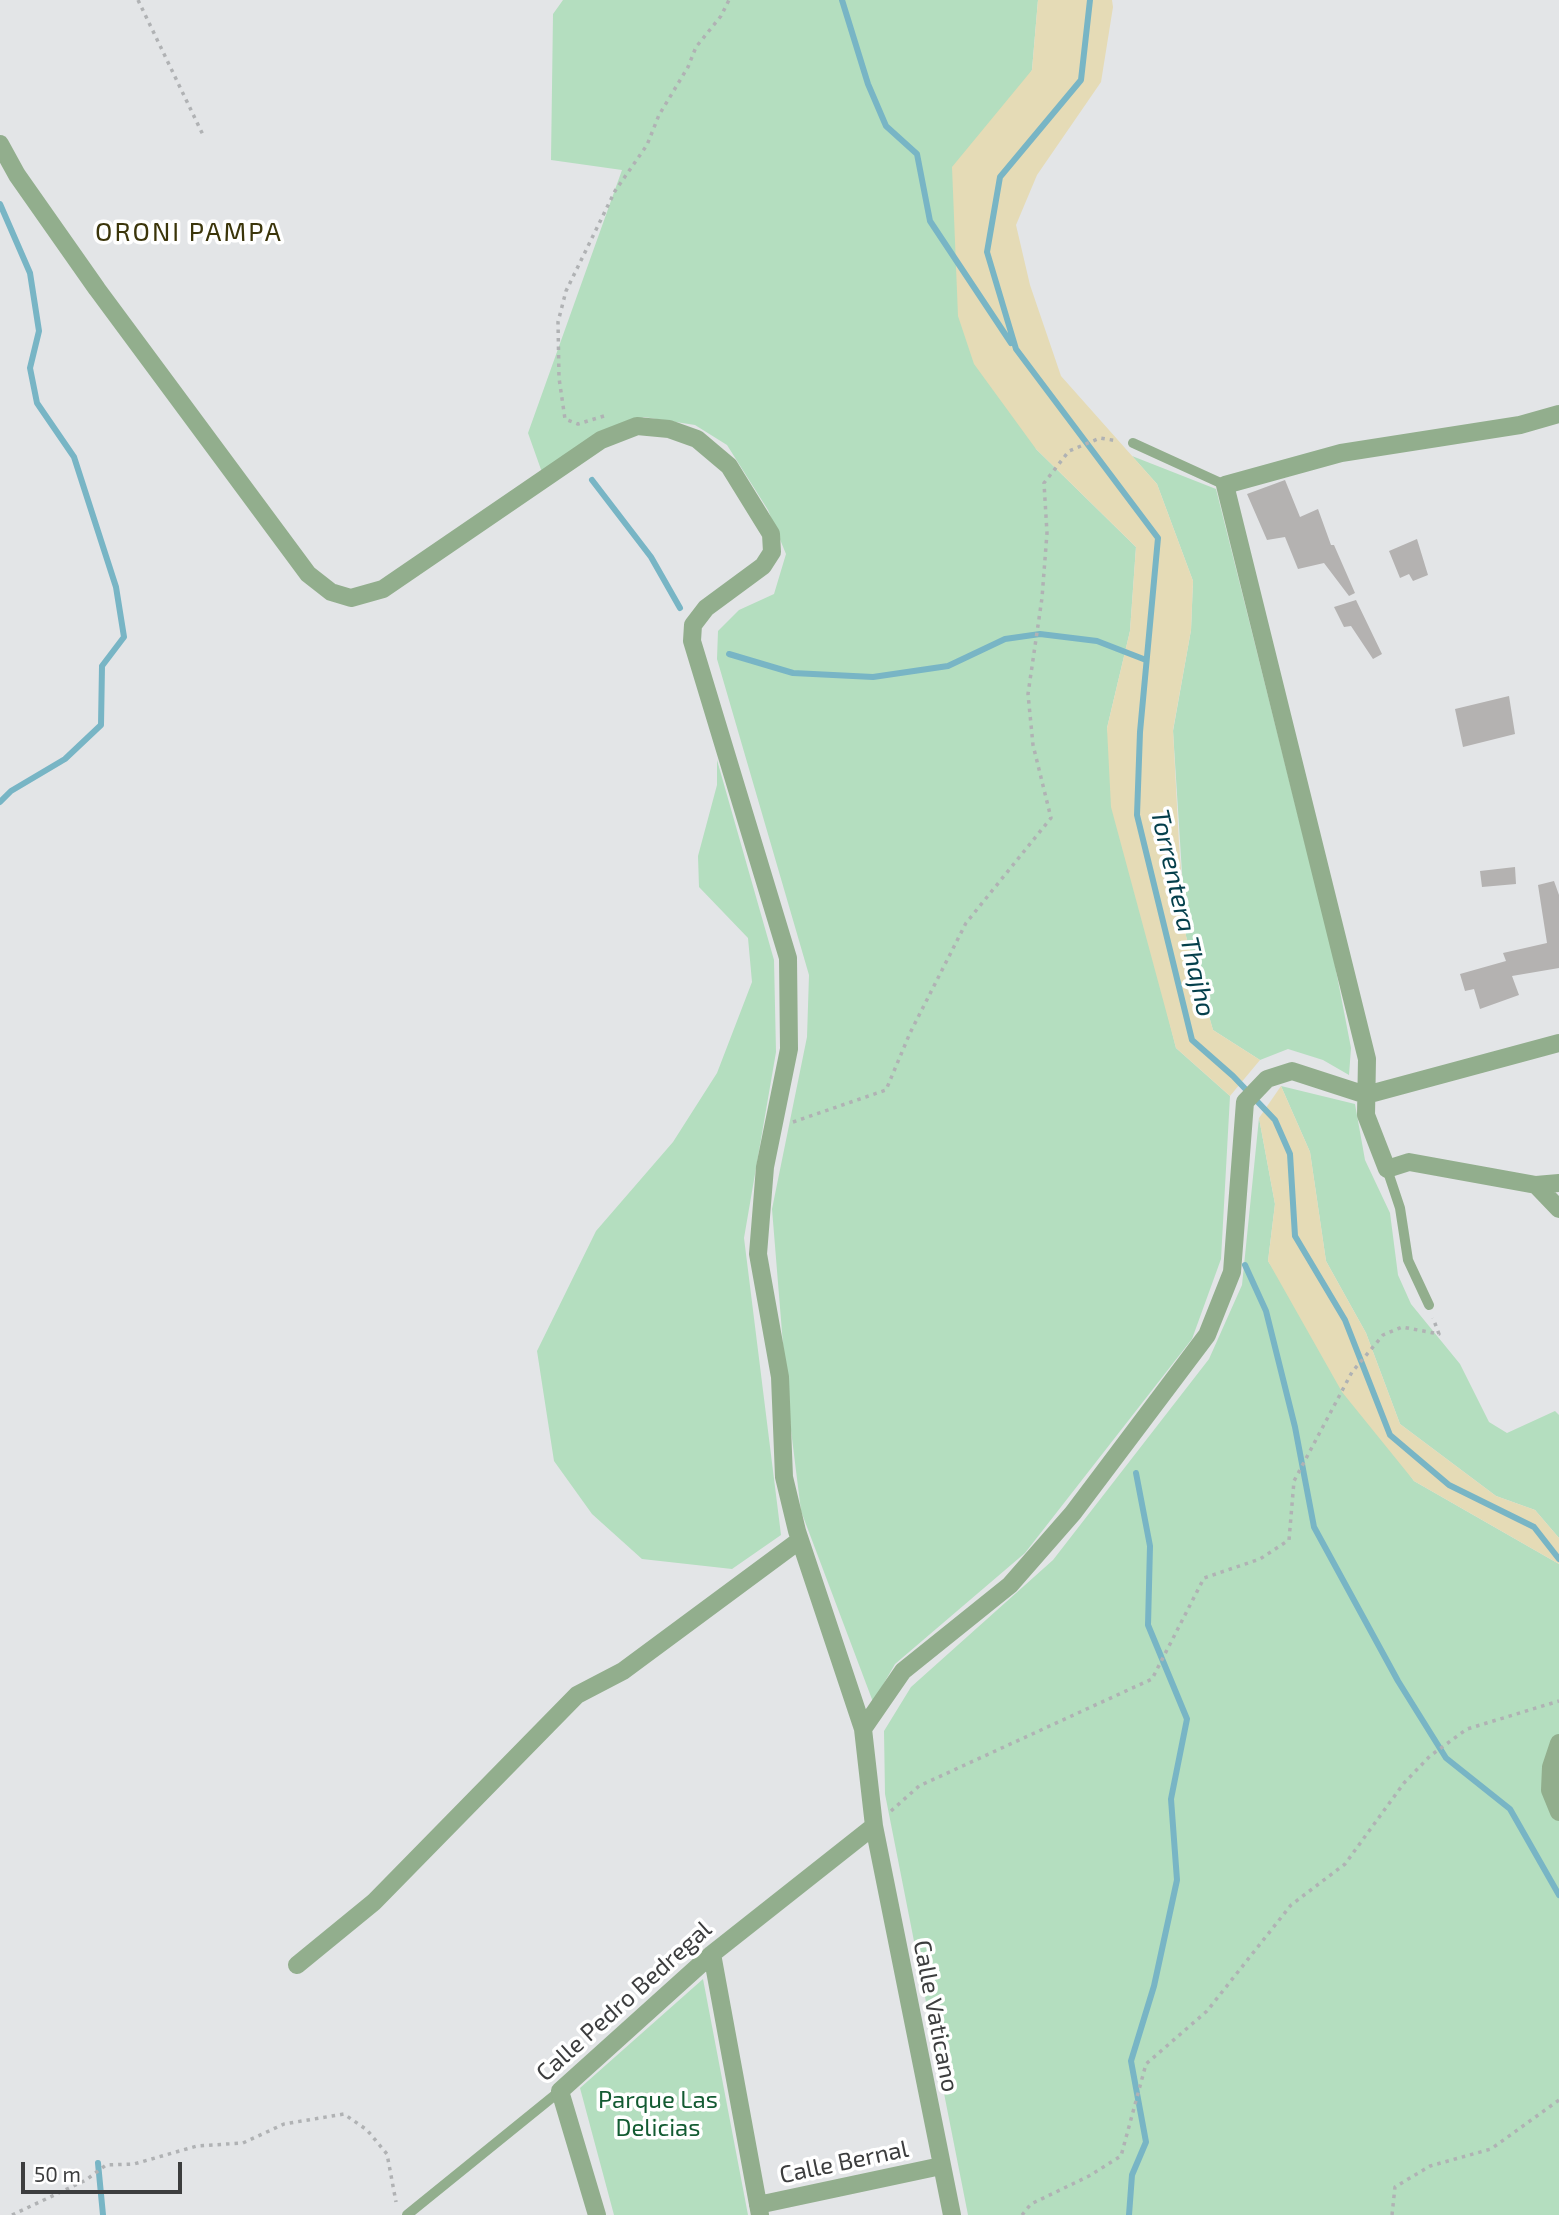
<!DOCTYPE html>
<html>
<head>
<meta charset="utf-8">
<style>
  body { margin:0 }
  #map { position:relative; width:1559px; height:2215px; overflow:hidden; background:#e3e5e7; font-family:"Exo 2",sans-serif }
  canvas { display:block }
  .scale { position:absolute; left:21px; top:2162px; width:161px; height:32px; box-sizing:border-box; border:4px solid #3c3d3e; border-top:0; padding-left:9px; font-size:21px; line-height:24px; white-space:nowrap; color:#3c3d3e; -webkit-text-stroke:5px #fff; paint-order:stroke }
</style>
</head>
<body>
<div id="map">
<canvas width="1559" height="2215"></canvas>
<div class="scale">50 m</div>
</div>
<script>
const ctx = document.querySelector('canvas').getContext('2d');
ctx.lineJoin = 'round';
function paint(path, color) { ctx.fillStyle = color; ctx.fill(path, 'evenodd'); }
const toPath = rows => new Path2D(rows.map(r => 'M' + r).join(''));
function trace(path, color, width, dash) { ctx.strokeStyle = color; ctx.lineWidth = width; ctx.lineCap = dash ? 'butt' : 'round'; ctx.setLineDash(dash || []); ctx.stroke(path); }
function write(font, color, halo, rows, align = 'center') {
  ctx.font = font + ' "Exo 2",sans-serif'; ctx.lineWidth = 7; ctx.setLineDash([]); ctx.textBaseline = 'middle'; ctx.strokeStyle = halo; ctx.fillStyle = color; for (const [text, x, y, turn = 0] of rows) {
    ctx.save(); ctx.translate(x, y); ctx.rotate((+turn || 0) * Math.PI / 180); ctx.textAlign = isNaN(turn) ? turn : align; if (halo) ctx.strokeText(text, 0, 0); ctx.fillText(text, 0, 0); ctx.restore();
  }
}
const green = toPath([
  [563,0,1038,0,1032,70,982,174,1036,449,1136,547,1130,631,1107,728,1147,932,1176,1048,1230,1096,1221,1259,1192,1339,1025,1553,895,1664,873,1702,801,1511,788,1406,772,1209,807,1037,809,975,717,659,718,631,739,610,774,594,786,554,768,510,727,445,695,425,644,417,606,432,544,478,528,433,622,170,551,160,553,14],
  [1132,456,1216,489,1333,955,1351,1048,1349,1075,1323,1060,1288,1049,1260,1060,1213,1030,1186,936,1173,731,1191,630,1193,581,1157,484],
  [717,760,774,960,776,1052,744,1238,781,1535,732,1569,642,1559,592,1514,554,1461,537,1351,596,1231,673,1142,717,1073,752,982,748,938,699,887,698,856,717,785],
  [1281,1086,1355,1104,1365,1160,1390,1213,1398,1275,1411,1304,1460,1364,1489,1422,1507,1433,1555,1411,1559,1415,1559,1538,1535,1510,1496,1496,1400,1424,1366,1333,1326,1261,1310,1152],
  [1259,1118,1275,1204,1268,1261,1414,1481,1559,1564,1559,2215,968,2215,885,1794,884,1731,911,1687,1053,1560,1209,1359,1242,1285],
  [703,1979,748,2215,614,2215,580,2088]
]);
const sand = toPath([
  [1038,0,1112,0,1113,7,1101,82,1037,175,1016,225,1030,285,1061,376,1157,484,1193,581,1191,630,1173,730,1179,844,1186,936,1213,1030,1260,1060,1230,1096,1176,1048,1111,807,1107,728,1130,631,1136,547,1036,449,974,364,958,316,952,167,1032,70],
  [1281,1086,1310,1152,1326,1261,1366,1333,1400,1424,1496,1496,1535,1510,1559,1538,1559,1564,1414,1481,1342,1392,1268,1261,1275,1204,1259,1118]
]);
const stream = toPath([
  [842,0,868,84,886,126,917,154,930,221,1011,343],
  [1090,0,1081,80,1000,177,987,252,1016,349,1158,538,1140,732,1137,815,1192,1040,1233,1076,1275,1120,1290,1154,1295,1236,1345,1320,1390,1435,1449,1485,1534,1527,1559,1559],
  [0,204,30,273,39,331,30,368,37,403,74,457,116,587,124,637,102,666,101,725,65,759,11,791,0,802],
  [592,480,651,557,680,608],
  [729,654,793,673,873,677,948,666,1005,639,1040,634,1097,641,1146,660],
  [1245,1265,1266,1311,1295,1427,1314,1527,1398,1681,1446,1758,1510,1809,1559,1895],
  [98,2163,103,2215],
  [1129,2215,1132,2175,1146,2142,1131,2061,1154,1986,1177,1880,1171,1799,1187,1719,1148,1625,1150,1546,1136,1473]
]);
const building = toPath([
  [1285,480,1300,517,1318,509,1331,545,1334,545,1355,593,1349,596,1324,563,1298,569,1285,537,1267,540,1247,494],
  [1417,539,1428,575,1413,581,1409,574,1400,578,1389,551],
  [1356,600,1382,654,1373,659,1351,626,1344,627,1334,607],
  [1509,696,1515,734,1463,747,1455,709],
  [1515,867,1516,884,1482,887,1480,871],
  [1554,881,1559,895,1559,968,1512,976,1519,995,1480,1009,1474,989,1465,991,1460,974,1506,961,1503,953,1547,943,1538,885]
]);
const path = toPath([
  [138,0,204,137],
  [604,416,578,424,565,419,559,378,558,322,566,291,615,191,647,145,659,115,688,67,696,47,721,16,729,0],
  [793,1122,886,1090,910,1033,966,923,1051,818,1033,745,1028,694,1042,598,1047,533,1044,483,1069,451,1100,438,1118,441],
  [891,1811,919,1786,1152,1679,1204,1578,1260,1559,1289,1540,1294,1481,1352,1372,1383,1335,1402,1327,1439,1334,1433,1318],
  [12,2215,86,2180,106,2165,134,2164,197,2146,243,2143,284,2124,344,2114,367,2130,387,2154,396,2202],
  [1022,2215,1031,2204,1089,2176,1121,2156,1146,2064,1207,2011,1291,1905,1345,1864,1404,1783,1430,1756,1467,1729,1559,1701],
  [1392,2215,1395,2187,1430,2166,1491,2149,1559,2100]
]);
const service = toPath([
  [1133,443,1225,485],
  [1387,1169,1400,1208,1408,1260,1429,1305],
  [407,2215,560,2091]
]);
const minor = toPath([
  [0,144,17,175,97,289,308,574,331,592,351,598,383,589,601,440,637,426,669,429,697,439,729,466,771,534,772,552,763,566,706,608,693,625,692,641,788,958,789,1049,765,1167,758,1254,780,1377,784,1477,797,1531,863,1729,874,1826,952,2215],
  [1559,414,1520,425,1341,453,1225,485,1367,1059,1366,1115,1387,1169,1409,1162,1536,1185,1559,1209],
  [1536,1185,1559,1183],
  [863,1729,903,1671,1010,1585,1073,1513,1207,1335,1232,1272,1245,1102,1267,1079,1292,1071,1366,1095,1559,1043],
  [1559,1743,1551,1767,1550,1790,1559,1812],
  [712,1954,760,2215],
  [297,1965,374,1902,577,1695,623,1671,800,1540],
  [758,2205,941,2166],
  [597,2215,560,2091,712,1954,874,1826]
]);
const streetNames = [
  ["Calle Pedro Bedregal",624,2001,-42],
  ["Calle Vaticano",936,2016,79],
  ["Calle Bernal",844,2162,-12]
];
const parkNames = [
  ["Parque Las",658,2100],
  ["Delicias",658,2128]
];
const neighbourhoodNames = [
  ["ORONI PAMPA",189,232]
];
const waterNames = [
  ["Torrentera Thajho",1183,913,77]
];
paint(green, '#b4debf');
paint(sand, '#e5dbb6');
trace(stream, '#78b5c5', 6);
paint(building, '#b4b2b1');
trace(path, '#b0b2b4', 3.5, [3.5, 5]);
trace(service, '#92ae8d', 10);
trace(minor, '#92ae8d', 18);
write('24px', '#3c3d3e', '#fff', streetNames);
write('24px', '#135b32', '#fff', parkNames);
ctx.letterSpacing = '2px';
write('26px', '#3b350a', '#fff', neighbourhoodNames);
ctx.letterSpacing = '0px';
write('italic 26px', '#043f4b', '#fff', waterNames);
</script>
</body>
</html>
